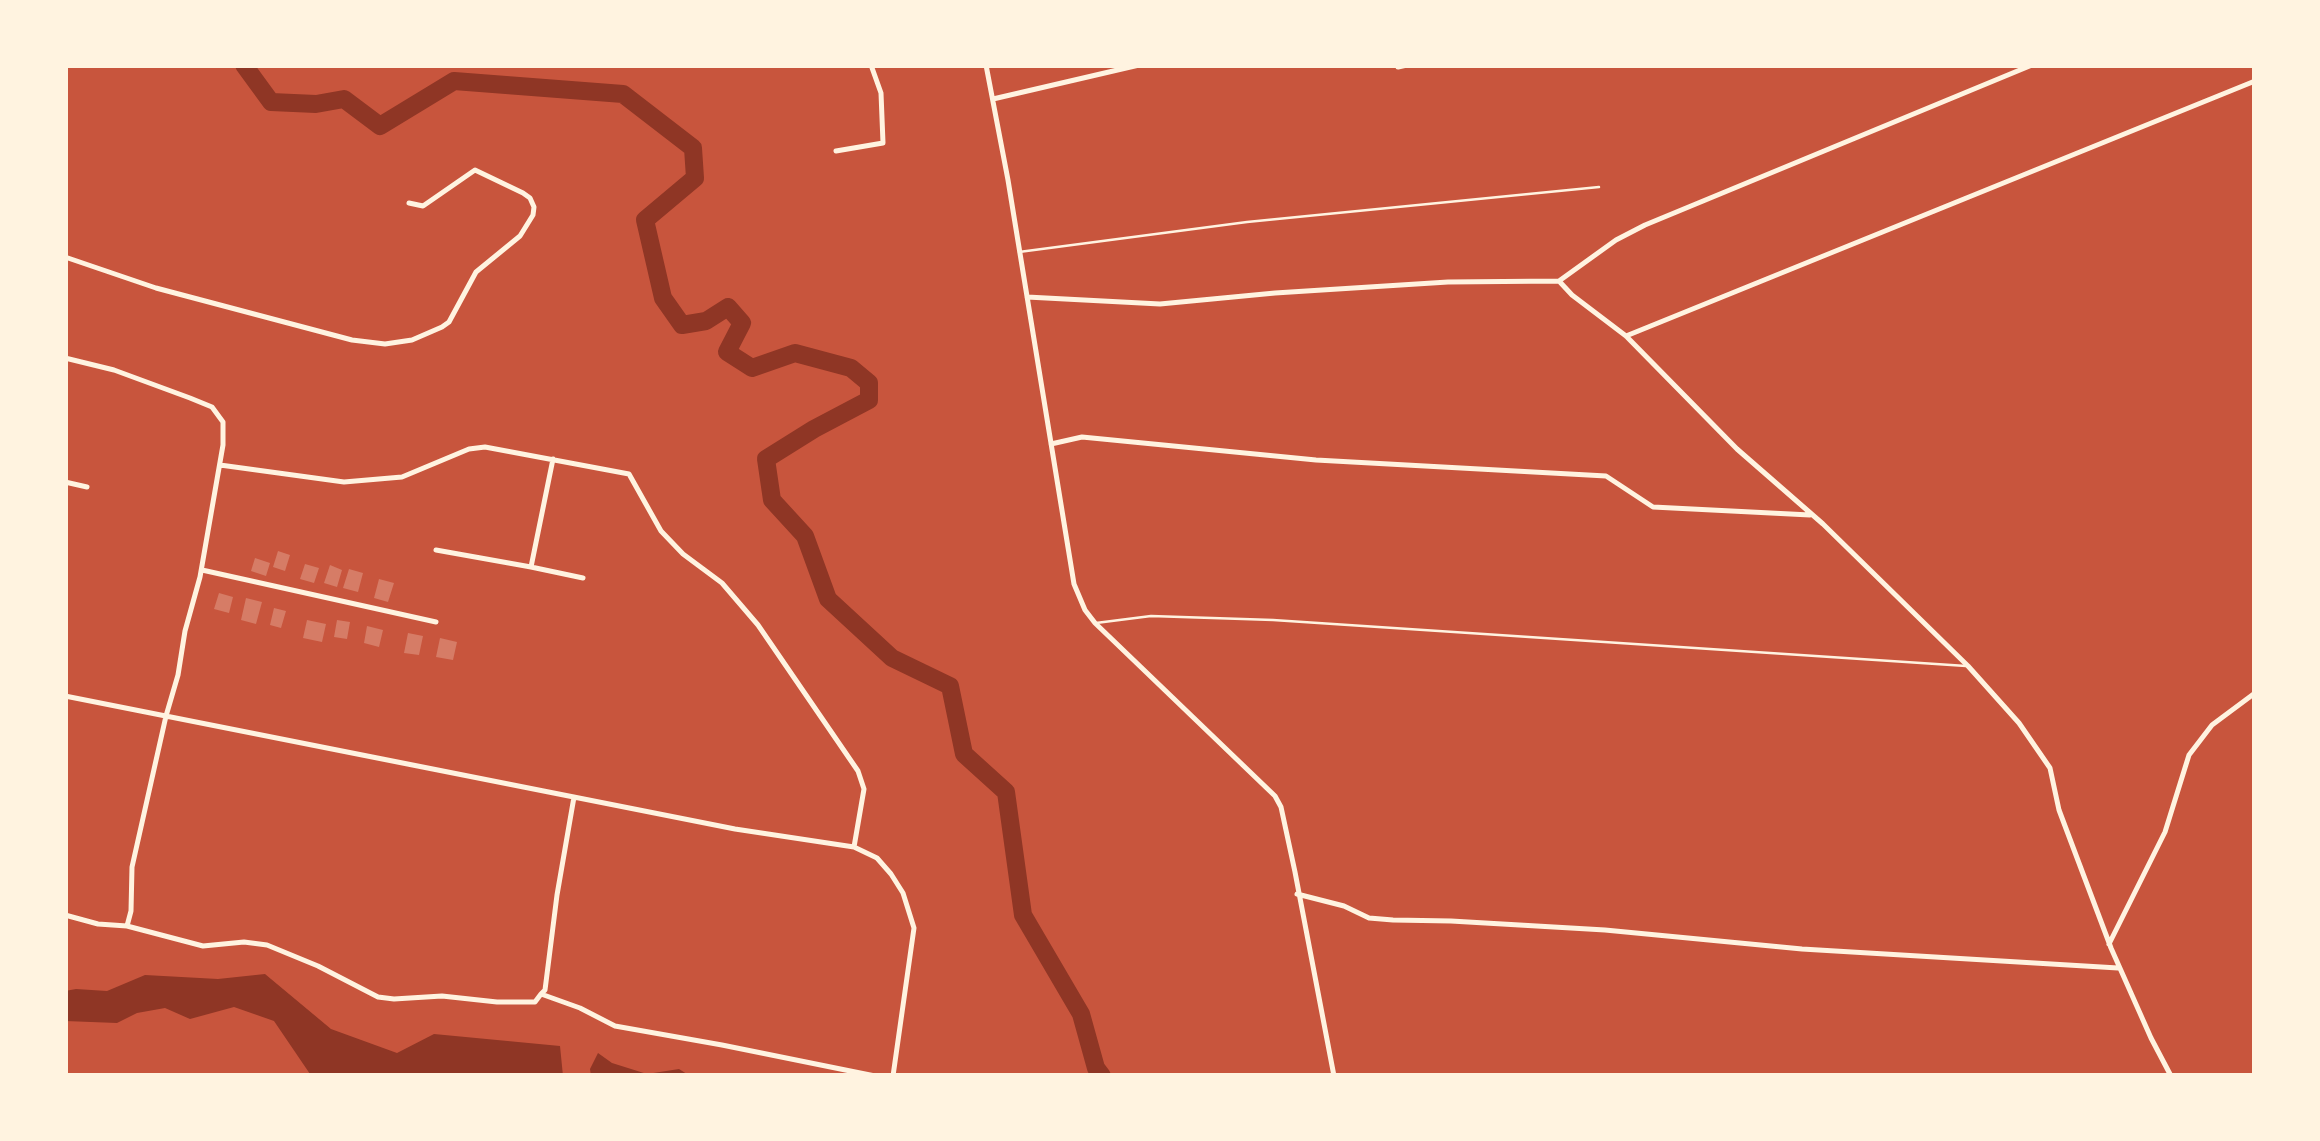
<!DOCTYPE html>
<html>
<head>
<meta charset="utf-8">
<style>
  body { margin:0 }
  #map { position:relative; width:2320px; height:1141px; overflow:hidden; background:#c8553d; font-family:"Alegreya Sans",sans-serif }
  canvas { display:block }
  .frame { position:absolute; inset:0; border:68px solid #fff3e0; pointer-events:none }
</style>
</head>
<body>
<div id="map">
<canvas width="2320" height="1141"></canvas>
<div class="frame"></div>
</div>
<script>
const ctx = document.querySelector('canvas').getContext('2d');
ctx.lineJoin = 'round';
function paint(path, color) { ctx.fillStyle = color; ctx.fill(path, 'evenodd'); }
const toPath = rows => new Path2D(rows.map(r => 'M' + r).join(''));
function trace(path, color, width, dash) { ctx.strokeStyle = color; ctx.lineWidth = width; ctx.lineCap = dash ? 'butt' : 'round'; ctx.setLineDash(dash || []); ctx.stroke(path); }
const water = toPath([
  [265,974,331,1029,397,1053,434,1034,560,1046,563,1076,316,1076,310,1074,274,1021,234,1007,190,1019,165,1008,137,1013,117,1023,65,1021,65,991,76,989,107,991,145,975,218,979],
  [598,1053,612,1063,647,1074,679,1069,690,1076,591,1076,590,1069]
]);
const river = toPath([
  [244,65,271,102,316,104,344,99,380,126,454,81,623,94,693,148,695,178,645,220,663,298,682,325,706,321,728,307,742,323,727,352,752,368,795,353,851,368,869,383,869,400,814,429,766,459,772,500,805,536,828,599,892,658,950,686,964,754,1006,792,1023,915,1081,1014,1096,1068,1102,1076]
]);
const building = toPath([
  [278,551,290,555,285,571,273,567],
  [255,558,270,563,266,576,251,571],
  [305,564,319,568,314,583,300,579],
  [330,565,342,570,337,587,324,583],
  [349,569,363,573,358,592,343,588],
  [379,579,394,583,388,602,374,598],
  [219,593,233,597,229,613,214,609],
  [246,598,262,602,256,624,241,620],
  [274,608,286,611,281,628,270,625],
  [307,620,326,624,322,642,303,638],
  [337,620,350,622,347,639,334,637],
  [367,626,383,630,379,647,364,643],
  [408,633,423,636,419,655,404,653],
  [440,638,457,642,453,660,436,657]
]);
const service = toPath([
  [1019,252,1247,222,1599,187],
  [1096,623,1151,616,1273,620,1966,666]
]);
const minor = toPath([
  [986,65,1008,180,1074,584,1085,610,1095,623,1275,796,1281,807,1295,872,1334,1076],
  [1398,65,1398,67,1407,65],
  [993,99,1139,65],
  [836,151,883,143,881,93,871,65],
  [65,257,156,288,352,340,385,344,412,340,442,327,449,322,476,272,520,236,533,215,534,207,530,198,523,193,475,170,423,206,409,203],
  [1559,281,1616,240,1645,225,2032,65],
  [1027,297,1160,304,1275,293,1448,282,1559,281,1572,295,1626,336,1737,449,1823,524,1968,666,2019,723,2050,768,2059,810,2111,948,2151,1038,2171,1076],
  [1626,336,2255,81],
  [65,358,114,370,190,398,212,407,223,422,223,445,200,577,185,631,178,675,166,716,132,867,131,911,127,926],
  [1051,444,1082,437,1316,460,1606,476,1653,507,1810,515],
  [220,465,344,482,402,477,469,449,485,447,629,474,661,531,683,554,722,583,758,625,858,771,864,789,854,847],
  [65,482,87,487],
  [436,550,531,567,553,459],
  [531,567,583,578],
  [202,570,436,622],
  [65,696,735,829,854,847,877,858,891,874,903,893,914,928,893,1076],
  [1297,894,1344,906,1369,918,1393,920,1451,921,1605,930,1802,949,2118,968],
  [65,915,98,924,127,926,203,946,244,942,267,945,318,966,378,997,394,999,442,996,497,1002,535,1002,541,994,580,1008,615,1026,722,1045,875,1076],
  [2109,944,2165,832,2189,755,2212,725,2255,693],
  [541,994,545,990,557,895,574,797]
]);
paint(water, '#8f3625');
trace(river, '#8f3625', 18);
paint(building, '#d67c66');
trace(service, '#fff3e0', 2.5);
trace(minor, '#fff3e0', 5);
</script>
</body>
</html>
